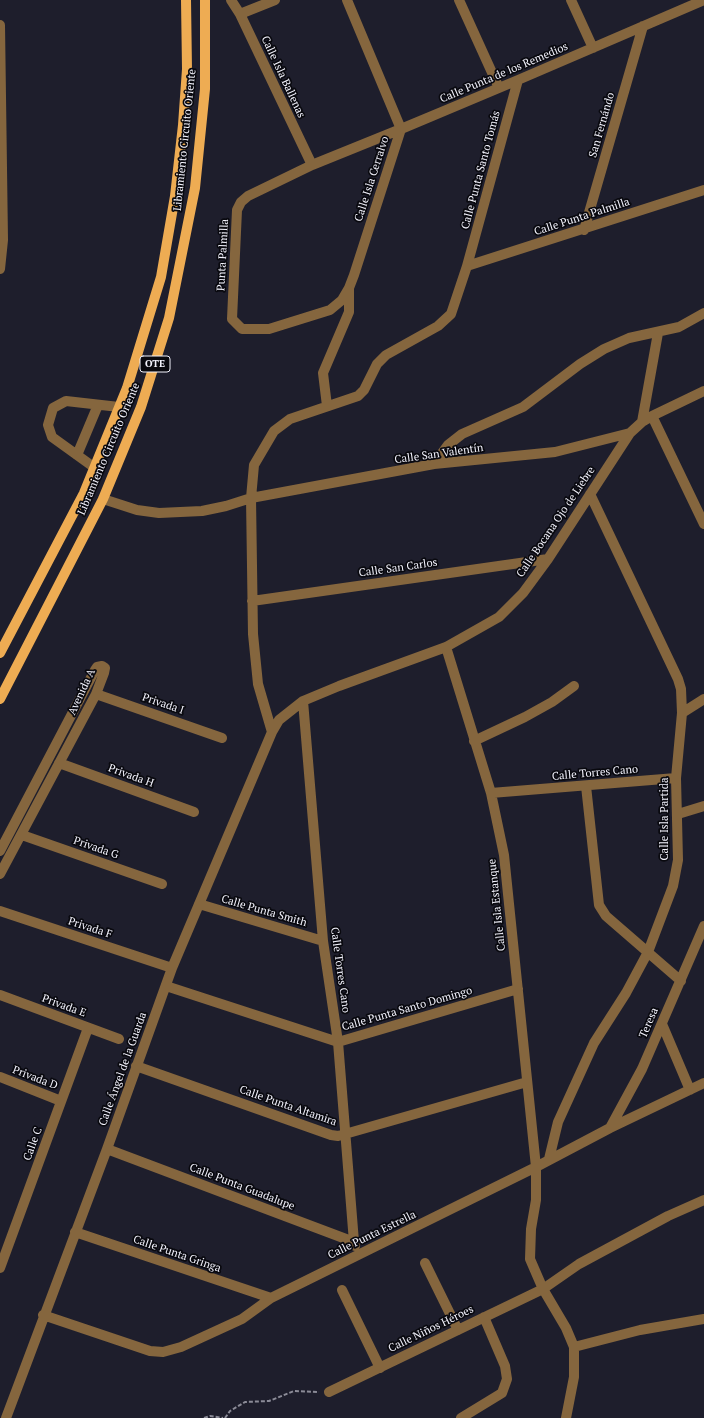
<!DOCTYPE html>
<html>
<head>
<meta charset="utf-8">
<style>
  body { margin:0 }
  canvas { display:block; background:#1e1e2c }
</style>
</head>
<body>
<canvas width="704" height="1418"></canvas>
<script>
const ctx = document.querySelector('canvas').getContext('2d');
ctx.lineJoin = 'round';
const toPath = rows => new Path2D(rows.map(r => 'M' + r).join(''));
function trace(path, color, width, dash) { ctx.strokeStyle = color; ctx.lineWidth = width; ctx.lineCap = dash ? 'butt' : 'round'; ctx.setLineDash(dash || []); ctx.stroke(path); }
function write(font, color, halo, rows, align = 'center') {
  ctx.font = font + ' "PT Serif",serif'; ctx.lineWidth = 3.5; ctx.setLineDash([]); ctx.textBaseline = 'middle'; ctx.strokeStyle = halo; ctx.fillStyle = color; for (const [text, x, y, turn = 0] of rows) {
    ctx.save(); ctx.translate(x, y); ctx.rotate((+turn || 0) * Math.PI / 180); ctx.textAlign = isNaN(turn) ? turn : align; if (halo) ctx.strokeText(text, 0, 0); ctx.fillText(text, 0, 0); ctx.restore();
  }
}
const path = toPath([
  [204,1418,210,1416,223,1418],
  [225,1418,230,1411,245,1402,269,1401,294,1391,319,1392]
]);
const minor = toPath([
  [231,0,240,14,312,165],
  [347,0,401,129,354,275,349,288,342,300,330,310,269,329,242,329,232,319,237,210,241,202,248,196,312,165,401,129,518,80,704,0],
  [459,0,499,88],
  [571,0,593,48],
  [240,14,275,0],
  [0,25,3,240,0,269],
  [584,230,643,26],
  [467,266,704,190],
  [327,406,323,373,349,312,349,288],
  [652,416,704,524],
  [642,422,658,333],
  [77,455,98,405],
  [434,464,448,445,462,434,523,407,580,364,604,349,629,338,679,327,704,313],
  [95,468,52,437,48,425,53,408,66,401,119,407],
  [103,499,137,510,159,513,202,511,226,506,251,498,434,464,555,452,630,433],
  [252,601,548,559],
  [446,647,491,793,504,855,536,1167,536,1200,531,1229,530,1259,543,1289,566,1328,574,1347,574,1377,566,1418],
  [96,694,222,738],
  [303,701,323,941,338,1042,354,1242],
  [682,713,704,699],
  [272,732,258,684,253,634,251,498,254,465,274,431,290,419,358,396,364,390,377,364,386,355,438,326,451,314,467,266,518,80],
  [474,741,525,717,552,702,574,686],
  [59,763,194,812],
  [586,786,599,905,606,916,681,981],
  [491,793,676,778],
  [678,814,704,806],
  [22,835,162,884],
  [0,851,95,670,97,667,102,666,105,668,104,673,96,694,0,874],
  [199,904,323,941],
  [0,911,172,968],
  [166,986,338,1042,518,989],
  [0,995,119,1039],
  [662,1024,690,1090],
  [136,1066,331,1135,338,1136,527,1082],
  [0,1077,61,1101],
  [610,1128,642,1069,704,926],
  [107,1149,354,1242,355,1246],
  [549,1159,558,1122,594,1043,626,993,648,952,673,886,678,860,676,778,682,713,681,689,678,679,590,494],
  [75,1232,271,1298],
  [425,1263,458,1330],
  [0,1268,88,1028],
  [342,1290,380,1368],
  [43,1315,150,1351,163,1352,181,1347,242,1319,271,1298,536,1167,610,1128,704,1083],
  [574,1347,640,1330,704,1319],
  [329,1392,543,1289,579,1264,668,1216,704,1200],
  [6,1418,107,1149,172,968,272,732,279,720,303,701,339,686,446,647,499,617,523,593,548,559,630,433,642,422,652,416,704,391],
  [461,1418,502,1393,507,1379,505,1366,484,1317]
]);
const major = toPath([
  [0,653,84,493,127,388,161,277,175,196,183,125,187,69,186,0],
  [0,699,103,499,141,407,169,318,195,188,205,89,205,0]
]);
const shields = [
  [155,364,30]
];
const shieldNames = [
  ["OTE",155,364]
];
const streetNames = [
  ["Calle Punta de los Remedios",504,73,-23],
  ["Calle Isla Ballenas",283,77,65],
  ["San Fernándo",602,125,-74],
  ["Libramiento Circuito Oriente",185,140,-84],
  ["Calle Punta Santo Tomás",481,170,-75],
  ["Calle Isla Cerralvo",372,179,-72],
  ["Calle Punta Palmilla",582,217,-18],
  ["Punta Palmilla",223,255,-87],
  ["Libramiento Circuito Oriente",109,449,-67],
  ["Calle San Valentín",439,454,-8],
  ["Calle Bocana Ojo de Liebre",556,522,-56],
  ["Calle San Carlos",398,568,-8],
  ["Avenida A",82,692,-65],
  ["Privada I",163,704,19],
  ["Calle Torres Cano",595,773,-5],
  ["Privada H",131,776,20],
  ["Calle Isla Partida",665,819,-90],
  ["Privada G",96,848,19],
  ["Calle Isla Estanque",497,905,-96],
  ["Calle Punta Smith",264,911,16],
  ["Privada F",90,928,18],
  ["Calle Torres Cano",340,970,82],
  ["Privada E",64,1006,20],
  ["Calle Punta Santo Domingo",407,1009,-16],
  ["Teresa",649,1023,-66],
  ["Calle Ángel de la Guarda",123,1069,-70],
  ["Privada D",35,1078,21],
  ["Calle Punta Altamira",288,1106,19],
  ["Calle C",33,1144,-70],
  ["Calle Punta Guadalupe",242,1187,21],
  ["Calle Punta Estrella",372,1235,-26],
  ["Calle Punta Gringa",177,1254,19],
  ["Calle Niños Héroes",431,1329,-26]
];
trace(path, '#8b8b97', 2, [4, 2]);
trace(minor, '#85663e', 10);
trace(major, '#eeac53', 10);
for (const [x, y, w] of shields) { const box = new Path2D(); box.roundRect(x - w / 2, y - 8, w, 16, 3); ctx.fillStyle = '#09090f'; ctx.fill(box); trace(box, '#f3f3fd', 1); }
write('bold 10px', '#f3f3fd', null, shieldNames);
write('11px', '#f3f3fd', '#09090f', streetNames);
</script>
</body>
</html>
